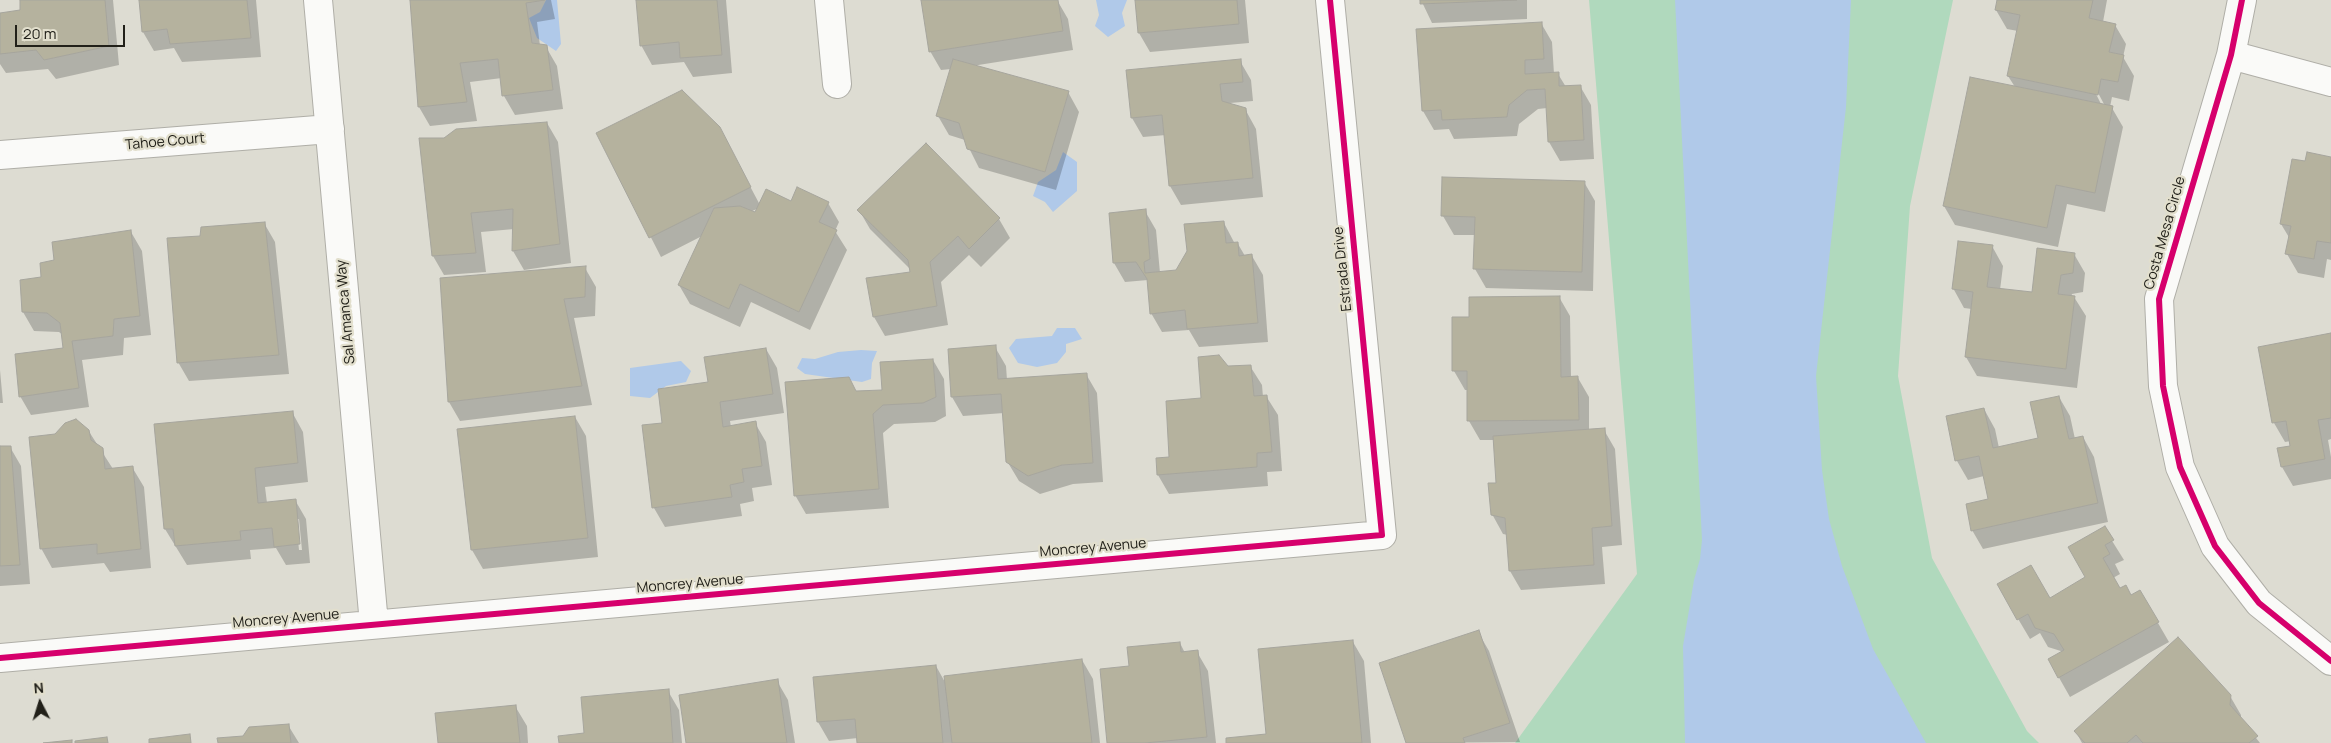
<!DOCTYPE html>
<html>
<head>
<meta charset="utf-8">
<style>
  body { margin:0 }
  #map { position:relative; width:2331px; height:743px; overflow:hidden; background:#dddcd2; font-family:Manrope,sans-serif }
  canvas { display:block }
  .north { position:absolute; left:15px; top:678px; width:50px; height:50px; -webkit-text-stroke:4px #e2dfcd; paint-order:stroke; rotate:355deg; font-size:14px; font-weight:700; line-height:20px; text-align:center; color:#212019 }
  .north::after { content:''; display:block; margin:auto; width:18px; height:22px; background:#212019; clip-path:polygon(50% 0,100% 100%,50% 72%,0 100%) }
  .scale { position:absolute; left:15px; top:25px; width:110px; height:22px; box-sizing:border-box; border:2px solid #212019; border-top:0; padding-left:6px; font-size:15px; line-height:18px; white-space:nowrap; color:#212019; -webkit-text-stroke:4px #e2dfcd; paint-order:stroke }
</style>
</head>
<body>
<div id="map">
<canvas width="2331" height="743"></canvas>
<div class="north">N</div>
<div class="scale">20 m</div>
</div>
<script>
const ctx = document.querySelector('canvas').getContext('2d');
ctx.lineJoin = 'round';
function paint(path, color) { ctx.fillStyle = color; ctx.fill(path, 'evenodd'); }
const toPath = rows => new Path2D(rows.map(r => 'M' + r).join(''));
function trace(path, color, width, dash) { ctx.strokeStyle = color; ctx.lineWidth = width; ctx.lineCap = dash ? 'butt' : 'round'; ctx.setLineDash(dash || []); ctx.stroke(path); }
function write(font, color, halo, rows, align = 'center') {
  ctx.font = font + ' Manrope,sans-serif'; ctx.lineWidth = 4.5; ctx.setLineDash([]); ctx.textBaseline = 'middle'; ctx.strokeStyle = halo; ctx.fillStyle = color; for (const [text, x, y, turn = 0] of rows) {
    ctx.save(); ctx.translate(x, y); ctx.rotate((+turn || 0) * Math.PI / 180); ctx.textAlign = isNaN(turn) ? turn : align; if (halo) ctx.strokeText(text, 0, 0); ctx.fillText(text, 0, 0); ctx.restore();
  }
}
const green = toPath([
  [1589,0,1953,0,1910,206,1898,376,1932,558,2027,731,2039,743,1515,743,1637,574]
]);
const water = toPath([
  [546,0,557,0,561,44,556,51,537,38,529,18,540,12],
  [1096,0,1127,0,1122,13,1125,26,1108,37,1095,26,1099,15],
  [1675,0,1851,0,1846,107,1816,376,1822,470,1829,519,1842,566,1873,649,1926,743,1685,743,1683,646,1694,580,1700,559,1702,540],
  [1063,152,1077,162,1077,191,1053,212,1045,202,1033,196,1038,182,1056,170],
  [1057,328,1075,328,1082,339,1066,344,1066,352,1057,363,1037,367,1018,363,1009,348,1016,339,1052,336],
  [861,350,877,351,872,363,871,379,862,382,805,374,797,368,802,358,815,359,838,352],
  [681,361,691,371,686,382,666,386,650,398,630,396,630,368]
]);
const shadow = toPath([
  [21,0,113,0,119,65,56,79,48,69,6,73,0,64,0,14,21,11],
  [141,0,256,0,261,57,182,62,174,48,154,51,143,32],
  [411,0,551,0,555,19,537,22,540,46,546,47,557,66,563,109,515,115,504,96,502,78,470,82,477,121,430,126,419,107],
  [637,0,726,0,732,73,693,77,684,62,652,65,641,45],
  [922,0,1057,0,1068,19,1073,50,972,66,1068,92,1079,112,1056,190,979,168,965,140,949,135,938,116,951,69,941,70,930,51],
  [1136,0,1245,0,1249,43,1150,52,1139,33],
  [1421,0,1527,0,1527,19,1432,23],
  [1998,0,2107,0,2103,22,2115,25,2126,44,2123,57,2134,76,2129,101,2112,97,2110,107,2112,108,2123,127,2105,212,2067,204,2058,247,1955,225,1944,206,2015,87,2008,76,2018,31,2007,29,1996,10],
  [2096,89,2105,106,2102,106,2094,90],
  [1541,23,1552,42,1554,74,1558,74,1566,87,1580,86,1591,105,1594,159,1560,161,1549,142,1547,108,1538,109,1519,124,1517,136,1454,139,1449,129,1434,130,1423,111],
  [1240,61,1251,80,1253,101,1230,103,1231,105,1245,109,1256,129,1263,197,1181,205,1170,186,1166,135,1143,137,1132,118,1128,72],
  [547,123,558,142,571,263,524,270,513,251,514,229,481,232,486,272,444,275,433,256,444,139],
  [719,128,760,205,828,203,839,222,835,231,847,250,810,330,751,302,740,327,690,304,679,285,702,236,661,257,598,134],
  [759,208,755,214,750,212],
  [926,145,999,219,1010,238,981,267,969,255,941,282,948,325,885,336,874,317,911,273,911,270,870,229,859,210],
  [2331,158,2331,260,2327,259,2324,278,2298,273,2287,254,2290,239,2281,224,2306,163],
  [1584,182,1595,201,1593,291,1486,288,1475,269,1475,235,1454,235,1443,216],
  [1145,211,1156,230,1160,273,1176,272,1188,251,1224,223,1235,244,1238,244,1245,256,1252,256,1263,275,1268,342,1199,347,1189,330,1162,332,1151,313,1148,280,1125,282,1114,263],
  [264,223,275,242,289,374,189,381,178,362,201,237],
  [131,232,142,251,151,335,124,338,123,355,82,360,89,407,31,415,20,396,64,349,63,335,59,332,34,331,23,312,55,261],
  [1992,246,2003,266,2000,290,2033,293,2074,254,2085,273,2083,292,2072,294,2071,297,2074,297,2086,316,2077,388,1977,376,1966,357,1972,309,1964,308,1953,288],
  [585,268,596,287,595,316,574,318,592,405,460,421,449,402,442,279],
  [1559,297,1570,316,1571,378,1578,378,1589,397,1589,431,1604,430,1615,449,1622,545,1602,547,1605,584,1521,590,1510,571,1508,535,1503,534,1492,514,1498,484,1494,440,1480,440,1469,421,1468,390,1465,390,1454,371,1453,318,1470,318],
  [2331,334,2331,439,2328,440,2331,457,2331,479,2293,486,2282,467,2292,447,2291,441,2285,442,2274,423],
  [995,347,1006,366,1007,380,1086,374,1097,393,1103,482,1073,484,1040,494,1019,481,1007,461,1004,413,963,416,952,397],
  [766,349,777,368,784,413,730,421,731,427,755,423,766,442,772,485,752,488,754,501,740,504,742,516,665,527,654,508,663,424,709,383],
  [933,360,944,379,946,416,935,422,894,424,883,433,889,508,806,514,795,495,856,392,883,391],
  [1250,366,1262,385,1263,397,1266,396,1278,415,1282,471,1267,472,1268,486,1169,494,1158,475,1171,458,1202,400,1228,367],
  [0,370,3,403,0,403],
  [2059,397,2070,416,2075,439,2083,437,2094,457,2108,522,1983,549,1972,530,1990,500,1984,476,1968,480,1957,461,1947,417,1984,409,1995,429,1999,448,2039,439],
  [292,412,303,432,308,482,265,487,267,503,295,500,306,519,310,563,286,565,276,548,250,550,251,559,187,565,165,529],
  [296,519,299,519,302,550,299,550],
  [575,417,586,436,598,557,483,569,472,550],
  [88,430,113,469,132,467,144,487,151,568,110,572,104,563,52,568,41,548],
  [10,447,21,466,30,584,0,586,0,448],
  [2104,528,2124,560,2115,564,2120,574,2113,578,2120,590,2131,597,2140,592,2169,642,2070,697,2049,660,2064,652,2048,647,2040,633,2030,639,1998,585,2049,600,2087,578],
  [1478,632,1489,651,1520,742,1407,743],
  [1353,642,1364,661,1371,743,1227,743,1267,735],
  [1180,643,1185,653,1197,652,1208,671,1216,743,1109,743,1131,667],
  [1082,660,1093,679,1100,743,859,743,858,738,829,741,818,722,936,666,946,684],
  [777,681,788,700,795,743,687,743],
  [668,691,679,710,682,743,560,743,585,735],
  [2230,696,2241,715,2241,719,2260,743,2082,743,2076,732],
  [515,706,527,726,528,743,439,743],
  [288,725,299,743,219,743,244,737]
]);
const building = toPath([
  [20,0,105,0,109,46,44,60,36,50,0,54,0,13,20,10,20,0],
  [139,0,247,0,251,38,170,44,167,29,142,32,139,0],
  [410,0,545,0,526,3,532,43,547,45,553,90,502,96,498,59,460,63,467,102,418,107,410,0],
  [636,0,717,0,722,55,680,58,679,42,640,46,636,0],
  [921,0,1058,0,1063,31,929,52,921,0],
  [1135,0,1237,0,1239,24,1138,33,1135,0],
  [1420,0,1517,0,1420,4,1420,0],
  [1997,0,2093,0,2089,18,2116,24,2109,52,2124,55,2118,82,2101,79,2098,95,2007,76,2020,15,1995,10,1997,0],
  [1542,22,1544,59,1525,60,1525,74,1559,72,1559,86,1581,85,1584,140,1548,142,1545,89,1527,90,1509,105,1507,117,1442,120,1441,110,1422,111,1416,29,1542,22],
  [953,59,1069,91,1045,172,967,149,959,123,936,116,953,59],
  [1241,59,1243,82,1220,84,1222,101,1246,108,1253,178,1169,186,1162,115,1131,118,1126,70,1241,59],
  [1970,77,2113,106,2095,193,2056,185,2047,228,1943,206,1970,77],
  [682,90,720,127,751,187,649,238,596,133,682,90],
  [547,122,560,244,512,251,513,209,471,213,476,253,432,256,419,138,444,138,456,129,547,122],
  [926,143,1000,218,969,249,958,236,930,262,937,306,873,317,866,278,910,272,908,260,857,210,926,143],
  [2307,152,2331,157,2331,243,2317,241,2314,259,2285,254,2291,226,2280,224,2292,159,2305,161,2307,152],
  [1442,177,1585,181,1582,272,1473,269,1475,217,1441,216,1442,177],
  [797,187,829,202,819,222,837,230,799,312,740,284,729,309,678,285,714,208,740,206,755,212,766,189,791,201,797,187],
  [1146,209,1150,259,1144,262,1145,273,1176,270,1187,251,1184,224,1224,221,1226,243,1238,242,1239,256,1252,254,1258,323,1187,329,1185,310,1150,314,1147,279,1136,262,1113,263,1109,213,1146,209],
  [265,222,279,355,177,363,167,238,200,236,201,227,265,222],
  [131,230,140,316,114,319,113,336,72,341,79,388,19,397,15,354,63,348,60,323,47,313,22,312,20,280,41,277,40,263,54,260,52,242,131,230],
  [1958,241,1993,245,1987,287,2032,292,2037,248,2075,253,2073,273,2061,275,2058,294,2075,296,2066,369,1965,357,1973,292,1952,289,1958,241],
  [586,266,585,297,564,299,582,386,448,402,440,278,586,266],
  [1560,296,1561,377,1578,376,1579,420,1467,421,1467,371,1452,371,1452,317,1469,317,1469,297,1560,296],
  [2331,333,2331,418,2318,420,2325,459,2281,467,2277,448,2290,446,2286,421,2272,423,2258,347,2331,333],
  [996,345,998,379,1087,373,1093,463,1062,465,1028,476,1006,462,1001,394,951,397,948,349,996,345],
  [766,348,773,394,720,402,723,427,756,421,762,466,742,469,744,482,730,485,732,497,652,508,642,425,662,423,658,389,708,382,704,357,766,348],
  [1219,355,1228,366,1251,365,1254,396,1267,395,1272,452,1257,453,1257,467,1157,475,1156,458,1169,457,1166,401,1201,398,1198,357,1219,355],
  [933,359,936,397,923,403,883,405,873,414,879,489,794,496,785,382,849,377,856,391,882,390,880,362,933,359],
  [2059,396,2069,439,2083,436,2098,503,1971,531,1966,504,1988,499,1979,456,1955,461,1946,416,1984,408,1993,448,2038,438,2030,402,2059,396],
  [293,411,298,463,255,468,258,503,296,499,300,544,274,547,272,528,240,531,241,540,175,546,173,529,164,529,154,424,293,411],
  [575,416,588,538,471,550,457,429,575,416],
  [76,419,89,430,91,440,103,448,105,469,133,466,141,549,97,554,97,544,40,549,29,437,55,434,65,423,76,419],
  [1605,428,1612,526,1592,528,1594,565,1509,571,1505,518,1491,515,1488,483,1496,483,1493,436,1605,428],
  [0,446,11,446,20,565,0,566,0,446],
  [2105,526,2114,540,2105,545,2110,554,2103,558,2120,588,2126,585,2131,595,2140,590,2159,622,2058,678,2048,659,2064,650,2054,634,2035,628,2028,614,2017,620,1997,584,2031,565,2050,598,2085,577,2068,547,2105,526],
  [1479,630,1510,723,1463,738,1465,743,1406,743,1379,663,1479,630],
  [2178,637,2231,695,2230,705,2258,736,2249,743,2143,743,2136,735,2127,743,2085,743,2074,731,2178,637],
  [1353,640,1362,743,1226,743,1226,738,1266,734,1258,649,1353,640],
  [1180,642,1181,652,1198,650,1207,737,1145,743,1107,743,1100,669,1129,666,1127,647,1180,642],
  [1082,659,1092,743,952,743,944,676,1082,659],
  [936,665,943,743,857,743,855,719,817,722,813,677,936,665],
  [778,679,787,743,686,743,679,695,778,679],
  [669,689,673,743,559,743,558,736,584,733,581,697,669,689],
  [516,705,520,743,438,743,435,713,516,705],
  [289,724,291,743,218,743,217,738,243,736,249,727,289,724],
  [190,734,191,743,149,743,149,739,190,734],
  [107,737,108,743,75,743,75,741,107,737],
  [72,740,72,743,43,743,72,740]
]);
const street = toPath([
  [318,0,374,624],
  [829,0,837,84],
  [2242,0,2231,55,2159,299,2163,386,2180,467,2215,546,2259,603,2331,661],
  [2231,55,2331,82],
  [0,155,330,129],
  [0,658,1382,535,1330,0]
]);
const cycleway = toPath([
  [2242,0,2231,55,2159,299,2163,386,2180,467,2215,546,2259,603,2331,661],
  [0,658,1382,535,1330,0]
]);
const streetNames = [
  ["Tahoe Court",165,142,-5],
  ["Costa Mesa Circle",2165,233,-74],
  ["Estrada Drive",1343,269,-96],
  ["Sal Amanca Way",346,312,-95],
  ["Moncrey Avenue",1093,548,-5],
  ["Moncrey Avenue",690,584,-5],
  ["Moncrey Avenue",286,619,-5]
];
paint(green, '#b0d9bd');
paint(water, '#b0c9e9');
paint(shadow, '#0003');
paint(building, '#b5b29e');
trace(building, '#a6a59d', 1);
trace(street, '#afaea7', 30);
trace(street, '#fafaf8', 28);
trace(cycleway, '#d6006c', 6);
write('14px', '#212019', '#e2dfcd', streetNames);
</script>
</body>
</html>
